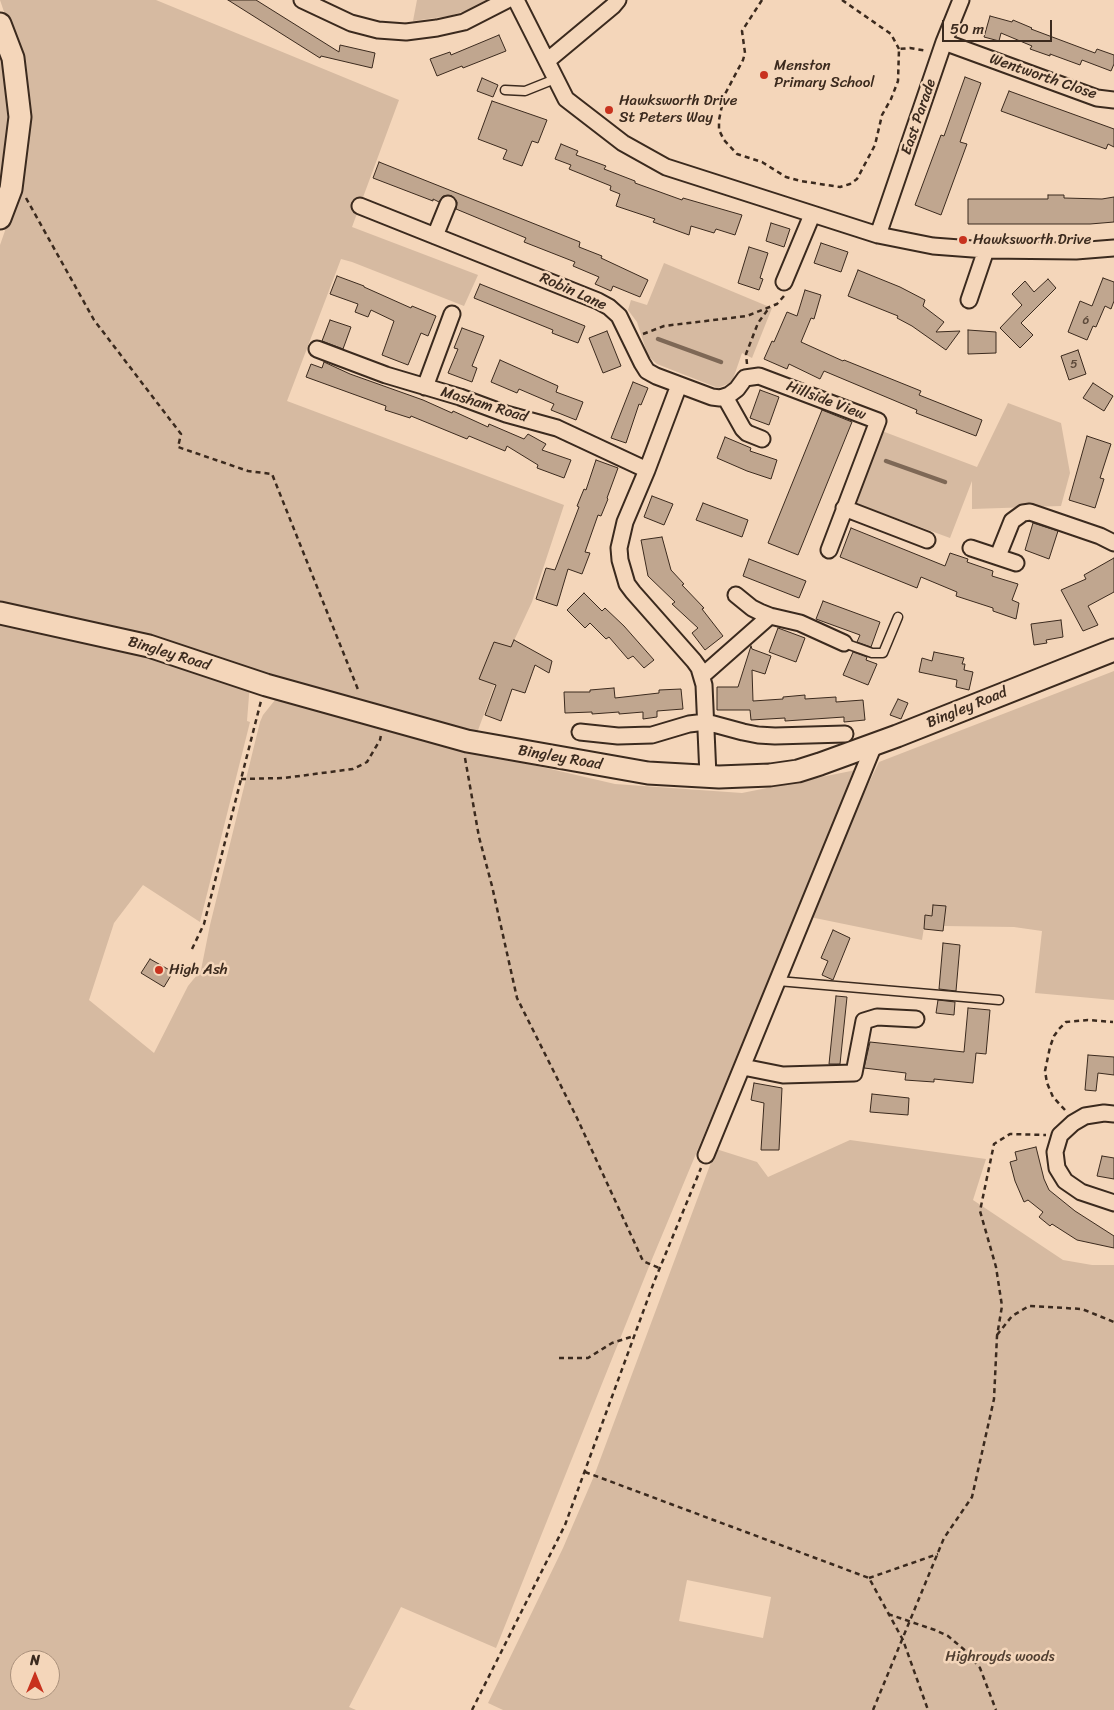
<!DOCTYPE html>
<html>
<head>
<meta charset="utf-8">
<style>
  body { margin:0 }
  #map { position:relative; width:1114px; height:1710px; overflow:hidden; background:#f4d6ba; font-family:Sriracha,sans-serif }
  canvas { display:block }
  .north { position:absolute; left:10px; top:1650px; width:50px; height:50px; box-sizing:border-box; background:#f4d6ba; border:1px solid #aa917c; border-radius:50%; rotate:0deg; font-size:14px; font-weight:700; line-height:20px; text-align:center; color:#3b2a1e }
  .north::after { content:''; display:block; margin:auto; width:18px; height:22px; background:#c8321e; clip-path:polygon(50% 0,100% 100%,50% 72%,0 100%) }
  .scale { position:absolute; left:942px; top:20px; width:110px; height:22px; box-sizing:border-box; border:2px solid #3b2a1e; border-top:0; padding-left:6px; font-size:15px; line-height:18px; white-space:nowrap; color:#3b2a1e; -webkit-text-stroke:4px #f4d6ba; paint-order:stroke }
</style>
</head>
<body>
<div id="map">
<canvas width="1114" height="1710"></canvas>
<div class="north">N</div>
<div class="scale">50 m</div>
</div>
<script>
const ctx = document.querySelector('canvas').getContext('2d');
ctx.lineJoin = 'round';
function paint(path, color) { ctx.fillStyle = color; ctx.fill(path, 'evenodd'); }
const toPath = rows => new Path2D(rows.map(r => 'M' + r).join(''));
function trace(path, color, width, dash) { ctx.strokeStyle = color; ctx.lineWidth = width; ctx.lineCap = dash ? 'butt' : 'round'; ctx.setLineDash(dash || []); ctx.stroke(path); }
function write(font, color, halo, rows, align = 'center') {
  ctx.font = font + ' Sriracha,sans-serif'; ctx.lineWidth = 5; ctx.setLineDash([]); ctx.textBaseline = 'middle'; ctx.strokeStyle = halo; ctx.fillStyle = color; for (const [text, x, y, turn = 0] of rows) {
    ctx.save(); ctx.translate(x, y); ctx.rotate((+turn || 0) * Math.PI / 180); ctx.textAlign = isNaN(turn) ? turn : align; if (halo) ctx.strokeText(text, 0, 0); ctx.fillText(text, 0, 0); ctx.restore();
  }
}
const green = toPath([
  [0,0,156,0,399,100,352,227,478,275,464,306,352,262,341,259,287,401,564,505,532,602,511,647,479,679,495,684,477,733,411,721,0,605,0,245,19,191,25,74],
  [417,0,491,0,472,9,449,16,413,21],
  [0,33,14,123,0,190],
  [664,263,772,308,752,358,742,353,732,382,718,388,657,364,648,356,637,322,628,310,631,300,647,305],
  [1008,403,1061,423,1070,473,1061,506,972,509,972,481,950,538,855,503,882,431,977,467],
  [0,618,250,683,247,721,250,722,200,922,143,885,114,923,89,1000,154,1053,188,986,201,970,210,925,260,722,263,715,279,695,460,748,615,784,742,793,856,770,650,1264,496,1648,401,1607,349,1707,356,1710,0,1710],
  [20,1660,50,1660,50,1690,20,1690],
  [1114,671,1114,1000,1035,993,1042,931,1014,927,944,926,944,917,926,915,922,940,810,917,855,812,879,762],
  [850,1140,986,1159,973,1200,1063,1260,1092,1265,1114,1265,1114,1710,503,1710,488,1703,563,1548,594,1476,716,1149,757,1162,768,1177],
  [687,1580,771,1597,763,1638,679,1621]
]);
const stream = toPath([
  [658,339,721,362],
  [886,461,945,482]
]);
const building = toPath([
  [228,0,256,0,339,52,340,45,375,53,372,68,321,56,320,58,228,0],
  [990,16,1012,22,1013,20,1032,28,1031,29,1095,53,1097,49,1114,55,1114,64,1111,71,1082,60,1080,65,1050,54,1050,56,1030,49,1032,46,1001,33,999,41,984,37,990,16],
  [499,35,506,51,463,68,462,66,437,76,430,59,450,52,451,55,499,35],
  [965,77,981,83,960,142,967,144,941,215,915,205,941,135,944,136,965,77],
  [482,78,498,85,493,97,477,91,482,78],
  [1009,91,1114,129,1114,147,1108,144,1106,149,1001,111,1009,91],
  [492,101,547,120,538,143,532,141,522,166,503,159,507,150,478,139,492,101],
  [561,144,578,151,576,155,606,166,604,169,635,181,635,183,682,200,683,198,742,215,735,235,716,229,714,233,691,226,689,235,653,222,655,219,616,206,620,194,610,190,611,186,569,169,571,165,555,159,561,144],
  [379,162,580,242,579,247,602,256,601,258,648,280,640,297,613,286,611,291,595,284,599,277,573,266,575,262,524,242,526,238,456,209,457,202,452,196,443,196,439,202,433,199,433,201,373,178,379,162],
  [1048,195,1064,195,1064,198,1102,199,1114,197,1114,222,1090,224,968,224,968,199,1048,199,1048,195],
  [771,223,790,229,784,247,766,241,771,223],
  [821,243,848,252,841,272,814,263,821,243],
  [749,247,768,253,760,278,763,279,759,290,738,283,749,247],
  [858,270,900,287,925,300,923,306,944,322,936,332,960,331,946,350,912,326,897,318,898,316,848,296,858,270],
  [337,276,364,286,364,287,411,308,412,306,436,316,428,336,421,333,408,365,382,355,394,321,371,310,368,317,355,312,358,304,330,294,337,276],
  [1103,278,1114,282,1114,301,1111,309,1105,306,1096,327,1093,326,1087,340,1068,332,1080,301,1092,306,1103,278],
  [1048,279,1056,288,1021,323,1033,335,1020,348,1000,328,1022,305,1012,294,1025,281,1034,292,1048,279],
  [480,284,585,326,578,343,552,333,553,330,474,298,480,284],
  [805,290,821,295,814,319,811,318,801,342,843,361,844,360,921,391,919,395,982,420,976,436,916,413,917,410,824,371,820,379,789,364,787,369,764,359,772,341,774,342,787,312,797,316,805,290],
  [330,320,351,327,343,349,322,341,330,320],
  [462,328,484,336,472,366,477,368,472,382,448,373,458,349,454,348,462,328],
  [968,330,996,332,996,353,968,354,968,330],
  [607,331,621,366,603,373,589,338,607,331],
  [1078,350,1086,374,1069,380,1061,356,1078,350],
  [500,360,558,386,556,392,583,402,576,420,551,410,554,404,519,389,517,393,491,382,500,360],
  [324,362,350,374,423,400,452,413,453,411,488,427,489,424,524,439,528,434,546,444,542,450,571,460,564,478,537,468,538,465,507,446,505,451,469,436,467,439,411,416,410,418,385,410,386,406,306,377,311,364,322,368,324,362],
  [633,382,648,388,641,405,639,404,626,443,611,438,633,382],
  [1093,383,1113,396,1104,411,1083,398,1093,383],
  [760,390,779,397,769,425,750,418,760,390],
  [822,410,852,422,798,555,768,543,822,410],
  [1087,436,1111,444,1100,478,1104,479,1095,508,1069,500,1087,436],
  [725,437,751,448,750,451,777,460,771,479,747,471,717,458,725,437],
  [596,460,618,468,607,498,608,499,601,516,598,515,585,552,590,553,582,574,568,569,557,606,536,599,546,568,555,570,579,507,577,506,584,489,586,490,596,460],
  [652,496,673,504,664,525,644,517,652,496],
  [703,503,748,520,742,537,696,520,703,503],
  [1033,523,1058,531,1049,559,1025,550,1033,523],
  [851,528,945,566,950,553,968,559,967,562,993,571,992,576,1018,584,1012,600,1019,603,1016,619,993,611,993,608,956,596,957,592,921,577,917,588,840,557,851,528],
  [662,537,671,570,684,584,682,585,704,608,702,609,723,636,705,650,692,633,698,628,672,604,675,602,648,576,641,540,662,537],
  [1114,558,1114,592,1088,606,1098,625,1083,631,1061,590,1086,579,1084,575,1114,558],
  [749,559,806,581,799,598,743,576,749,559],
  [584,593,602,611,605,608,624,626,654,660,644,668,633,656,628,659,609,637,606,639,590,623,585,628,567,610,584,593],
  [823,601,880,622,871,647,857,642,860,635,816,619,823,601],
  [1061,620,1063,637,1046,640,1047,643,1034,645,1031,624,1061,620],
  [778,628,805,638,796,662,769,652,778,628],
  [514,640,552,661,549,673,535,665,525,693,512,689,501,721,485,715,496,685,479,679,494,642,511,647,514,640],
  [751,646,752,649,771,656,765,674,752,670,753,701,783,699,783,697,805,695,805,699,836,697,836,702,863,700,865,720,844,722,844,717,785,721,785,718,751,720,750,710,717,710,717,687,738,687,751,646],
  [853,652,867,657,866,660,877,664,868,685,843,675,853,652],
  [934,652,964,658,962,664,965,664,964,670,973,672,969,690,956,687,957,680,919,672,922,658,932,661,934,652],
  [614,688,615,698,659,693,659,690,681,689,683,709,657,711,657,717,643,719,643,712,619,714,619,712,592,714,592,712,565,713,564,692,590,692,590,690,614,688],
  [898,699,908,703,901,719,890,715,898,699],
  [933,905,946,906,943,931,924,929,925,915,932,916,933,905],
  [833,930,850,938,833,980,822,975,828,961,821,958,833,930],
  [943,943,960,945,956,991,939,989,943,943],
  [150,959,173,972,164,987,141,973,150,959],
  [836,996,847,997,840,1064,829,1064,836,996],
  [938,1000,955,1002,954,1015,936,1013,938,1000],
  [968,1008,990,1010,986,1054,976,1053,973,1083,934,1079,934,1082,905,1080,906,1073,864,1068,870,1042,964,1052,968,1008],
  [1088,1055,1114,1057,1114,1075,1098,1073,1096,1091,1085,1090,1088,1055],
  [754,1083,782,1088,779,1150,761,1150,764,1103,751,1100,754,1083],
  [872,1094,909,1098,908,1115,870,1112,872,1094],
  [1036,1147,1044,1179,1049,1190,1075,1211,1114,1236,1114,1248,1077,1240,1052,1224,1050,1226,1039,1217,1043,1212,1028,1200,1024,1202,1015,1181,1010,1162,1017,1160,1015,1152,1036,1147],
  [1102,1156,1114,1158,1114,1179,1097,1176,1102,1156]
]);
const path = toPath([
  [762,0,742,31,745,53,743,60,724,96,719,120,719,130,724,140,737,154,762,162,786,177,801,181,840,187,850,184,857,179,875,145,882,115,891,99,898,81,899,49,910,48,927,51],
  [842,0,891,34,899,49],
  [26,198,94,320,181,434,178,447,248,471,272,474,359,692],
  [643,334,664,326,747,316,777,304,784,296],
  [747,364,746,354,758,323,769,308],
  [465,758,479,837,492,886,517,998,577,1118,643,1261,659,1268],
  [241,779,284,778,353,769,367,762,380,740,381,735],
  [192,949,204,924,261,701],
  [1065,1110,1053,1097,1047,1083,1045,1071,1050,1047,1054,1036,1059,1029,1066,1022,1088,1020,1113,1022],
  [997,1335,1012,1316,1029,1306,1082,1309,1114,1322],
  [559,1358,588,1358,612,1343,634,1336],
  [585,1472,869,1578,903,1640,928,1710],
  [869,1578,938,1554],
  [888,1614,935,1630,948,1636,967,1652,980,1668,996,1710],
  [472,1710,565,1525,654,1282,701,1168],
  [873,1710,944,1538,972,1497,994,1399,997,1336,1002,1306,996,1267,980,1211,994,1144,1010,1134,1046,1135]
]);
const lane = toPath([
  [505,90,525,91,555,79],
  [844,643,872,653,883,653,898,617],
  [778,981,999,1000]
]);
const street = toPath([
  [302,0,351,23,378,30,406,32,437,28,464,22,507,0],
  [516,0,566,99,623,143,666,167,878,235,933,246,986,250,1076,251,1114,248],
  [944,42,1097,98,1114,100],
  [547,61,613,6,618,0],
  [360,206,598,301,609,307,619,316,642,363,647,371,656,376,712,397,720,398,729,395,737,389,745,378,759,376,878,421,829,550],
  [878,235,944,42,961,0],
  [435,236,448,204],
  [784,282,812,215],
  [969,300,986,250],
  [317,349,386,375,460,397,506,414,557,428,647,470],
  [679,385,647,470,625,522,619,548,620,560,627,584,633,592,694,661,699,668,704,685,708,776],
  [425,387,452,314],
  [725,397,743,429,747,433,762,439],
  [844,508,927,540],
  [971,548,1016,563],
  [998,556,1012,521,1023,513,1030,512,1100,536,1114,543],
  [736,595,752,608,760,612,770,616,800,623,844,643],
  [702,676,770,616],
  [580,732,618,736,652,735,689,724,706,722,743,732,758,735,775,736,845,734],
  [743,1067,783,1075,854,1073,864,1021,877,1017,916,1019],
  [1114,1114,1104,1113,1085,1116,1073,1123,1060,1135,1055,1152,1057,1168,1065,1181,1081,1192,1114,1203],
  [706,1155,874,745]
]);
const secondary = toPath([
  [0,24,13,58,20,117,11,189,0,218],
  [0,613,149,646,266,685,467,741,648,773,719,777,770,775,798,771,820,764,897,736,1114,650]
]);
const markers = [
  [764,75,5,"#c8321e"],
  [609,110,5,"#c8321e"],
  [963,240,5,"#c8321e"],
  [159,970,5,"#c8321e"]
];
const numberNames = [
  ["6",1086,321],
  ["5",1074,365]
];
const poiNames = [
  ["Menston",774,66],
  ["Primary School",774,83],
  ["Hawksworth Drive",619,101],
  ["St Peters Way",619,118],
  ["Hawksworth Drive",973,240],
  ["High Ash",169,970]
];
const streetNames = [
  ["Wentworth Close",1043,77,19],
  ["East Parade",919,117,-71],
  ["Robin Lane",573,292,24],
  ["Hillside View",826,401,21],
  ["Masham Road",484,405,17],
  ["Bingley Road",169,654,17],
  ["Bingley Road",967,708,-22],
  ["Bingley Road",560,758,10]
];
const parkNames = [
  ["Highroyds woods",1000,1657]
];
paint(green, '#d6baa1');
trace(stream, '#7e6856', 4.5);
paint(building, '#c0a68f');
trace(building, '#3b2a1e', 1);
trace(lane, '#3b2a1e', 11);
trace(street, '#3b2a1e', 19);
trace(secondary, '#3b2a1e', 25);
trace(path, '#3b2a1e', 2.5, [5, 4]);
trace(lane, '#f4d6ba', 8);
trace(street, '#f4d6ba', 15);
trace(secondary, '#f4d6ba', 21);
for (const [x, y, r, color] of markers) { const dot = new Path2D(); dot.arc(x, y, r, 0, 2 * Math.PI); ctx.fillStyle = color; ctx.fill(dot); trace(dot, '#f4d6ba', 2); }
write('12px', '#5c493a', null, numberNames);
write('15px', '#3b2a1e', '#f4d6ba', poiNames, 'left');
write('15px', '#3b2a1e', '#f4d6ba', streetNames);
write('15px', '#524032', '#f4d6ba', parkNames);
</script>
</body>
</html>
